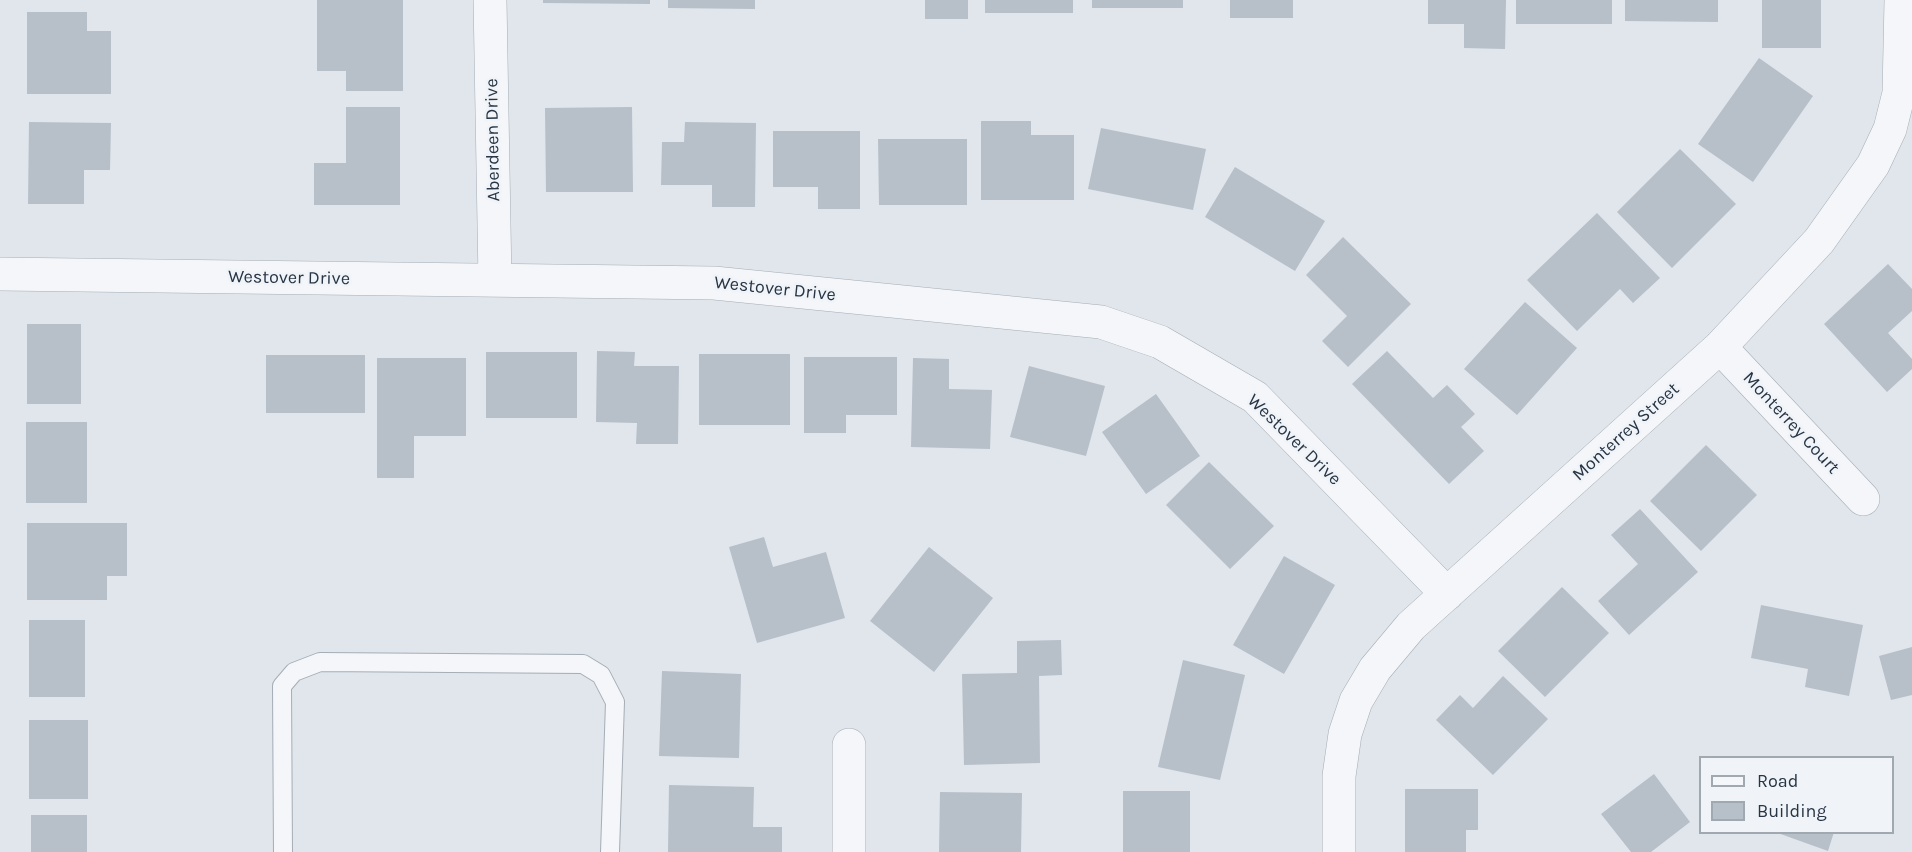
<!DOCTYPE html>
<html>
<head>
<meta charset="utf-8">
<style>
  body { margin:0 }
  #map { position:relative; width:1912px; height:852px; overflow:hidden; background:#e0e6eb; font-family:Karla,sans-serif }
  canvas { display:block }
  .legend { position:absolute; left:1699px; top:756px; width:195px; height:78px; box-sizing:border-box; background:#f0f4f8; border:2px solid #a0a8b0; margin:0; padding:8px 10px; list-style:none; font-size:18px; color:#273544 }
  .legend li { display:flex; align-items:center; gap:12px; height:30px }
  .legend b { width:30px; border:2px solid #a0a8b0 }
</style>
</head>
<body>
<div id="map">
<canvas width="1912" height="852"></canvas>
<ul class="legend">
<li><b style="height:8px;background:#f4f6f9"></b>Road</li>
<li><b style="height:16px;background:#b7bfc9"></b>Building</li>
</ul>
</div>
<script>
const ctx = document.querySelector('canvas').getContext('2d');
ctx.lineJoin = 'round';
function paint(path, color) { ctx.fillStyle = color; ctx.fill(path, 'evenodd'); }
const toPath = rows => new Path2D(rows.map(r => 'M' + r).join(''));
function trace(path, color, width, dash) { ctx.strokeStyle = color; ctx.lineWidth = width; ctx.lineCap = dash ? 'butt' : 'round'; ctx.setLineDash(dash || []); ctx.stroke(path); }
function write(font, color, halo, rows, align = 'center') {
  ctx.font = font + ' Karla,sans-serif'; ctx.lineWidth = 5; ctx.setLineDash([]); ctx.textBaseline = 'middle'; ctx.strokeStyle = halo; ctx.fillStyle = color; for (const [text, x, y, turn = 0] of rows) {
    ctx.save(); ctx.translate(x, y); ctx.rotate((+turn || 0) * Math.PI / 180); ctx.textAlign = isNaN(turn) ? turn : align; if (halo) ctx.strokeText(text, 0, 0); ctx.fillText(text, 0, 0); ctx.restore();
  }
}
const building = toPath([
  [317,0,403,0,403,91,346,91,346,71,317,71],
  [543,0,650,0,650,4,543,3],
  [668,0,755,0,755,9,668,8],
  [925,0,968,0,968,19,925,19],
  [985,0,1073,0,1073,13,985,13],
  [1092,0,1183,0,1183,8,1092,8],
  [1230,0,1293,0,1293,18,1230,18],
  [1428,0,1506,0,1505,49,1464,48,1464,24,1428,24],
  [1516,0,1612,0,1612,24,1516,24],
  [1625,0,1718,0,1718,22,1625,21],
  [1762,0,1821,0,1821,48,1762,48],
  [27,12,87,12,87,31,111,31,111,94,27,94],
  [1759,58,1813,96,1753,182,1698,144],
  [346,107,400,107,400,205,314,205,314,163,346,163],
  [632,107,633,192,546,192,545,108],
  [981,121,1031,121,1031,135,1074,135,1074,200,981,200],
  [29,122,111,123,110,170,84,170,84,204,28,204],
  [685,122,756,123,755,207,712,207,712,185,661,185,662,142,684,142],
  [1101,128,1206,149,1193,210,1088,189],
  [773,131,860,131,860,209,818,209,818,187,773,187],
  [878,139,967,139,967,205,879,205],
  [1680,149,1736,204,1672,268,1617,212],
  [1235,167,1325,221,1295,271,1205,217],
  [1597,213,1660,278,1633,303,1620,289,1577,331,1527,280],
  [1343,237,1411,304,1348,367,1322,341,1347,316,1306,275],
  [1888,264,1912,289,1912,311,1888,333,1912,359,1912,369,1887,392,1824,324],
  [1525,302,1577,348,1517,415,1464,369],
  [27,324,81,324,81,404,27,404],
  [597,351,635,352,634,366,679,366,678,444,636,444,637,423,596,422],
  [1387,351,1433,398,1447,385,1475,414,1461,427,1484,451,1449,484,1352,384],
  [486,352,577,352,577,418,486,418],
  [699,354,790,354,790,425,699,425],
  [266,355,365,355,365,413,266,413],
  [804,357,897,357,897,415,846,415,846,433,804,433],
  [377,358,466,358,466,436,414,436,414,478,377,478],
  [913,358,949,359,949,389,992,390,990,449,911,447],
  [1029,366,1105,386,1086,456,1010,437],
  [1156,394,1200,456,1146,494,1102,432],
  [26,422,87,422,87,503,26,503],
  [1706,445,1757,495,1701,551,1650,501],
  [1209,462,1274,526,1230,569,1166,505],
  [1640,509,1698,572,1629,635,1598,601,1638,564,1611,535],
  [27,523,127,523,127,576,107,576,107,600,27,600],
  [764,537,773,567,826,552,845,618,757,643,729,547],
  [929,547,993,598,934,672,870,621],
  [1284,556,1335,585,1284,674,1233,645],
  [1562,587,1609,633,1545,697,1498,651],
  [1761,605,1863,625,1849,696,1805,687,1808,669,1751,658],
  [29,620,85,620,85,697,29,697],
  [1061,640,1062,675,1039,676,1040,763,964,765,962,674,1017,673,1017,641],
  [1912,647,1912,695,1891,700,1879,656],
  [1183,660,1245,675,1220,780,1158,767],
  [662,671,741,674,739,758,659,756],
  [1503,676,1548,719,1493,775,1436,720,1460,695,1473,708],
  [29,720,88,720,88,799,29,799],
  [1654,774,1690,822,1651,852,1631,852,1601,814],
  [669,785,754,787,753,827,782,827,782,852,668,852],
  [1405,789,1478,789,1478,830,1466,830,1466,852,1405,852],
  [1123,791,1190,791,1190,852,1123,852],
  [940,792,1022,793,1021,852,939,852],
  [31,815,87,815,87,852,31,852],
  [1775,832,1834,832,1828,851]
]);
const lane = toPath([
  [283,852,282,686,294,672,320,662,583,664,601,675,615,702,610,852]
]);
const street = toPath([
  [490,0,495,280],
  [0,274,714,283,1101,322,1160,342,1255,397,1447,594],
  [1720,347,1863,499],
  [849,852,849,745],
  [1339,852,1339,776,1345,734,1356,701,1375,669,1411,626,1720,347,1819,241,1873,165,1890,129,1899,93,1901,0]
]);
const streetNames = [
  ["Aberdeen Drive",493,140,-91],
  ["Westover Drive",289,278,1],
  ["Westover Drive",775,289,6],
  ["Monterrey Court",1791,423,47],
  ["Monterrey Street",1626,432,-42],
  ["Westover Drive",1294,440,44]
];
paint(building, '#b7bfc9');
trace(lane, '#a5adb6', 20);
trace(street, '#a5adb6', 34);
trace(lane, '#f4f6f9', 18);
trace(street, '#f4f6f9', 33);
write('18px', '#273544', '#f0f4f8', streetNames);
</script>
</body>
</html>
